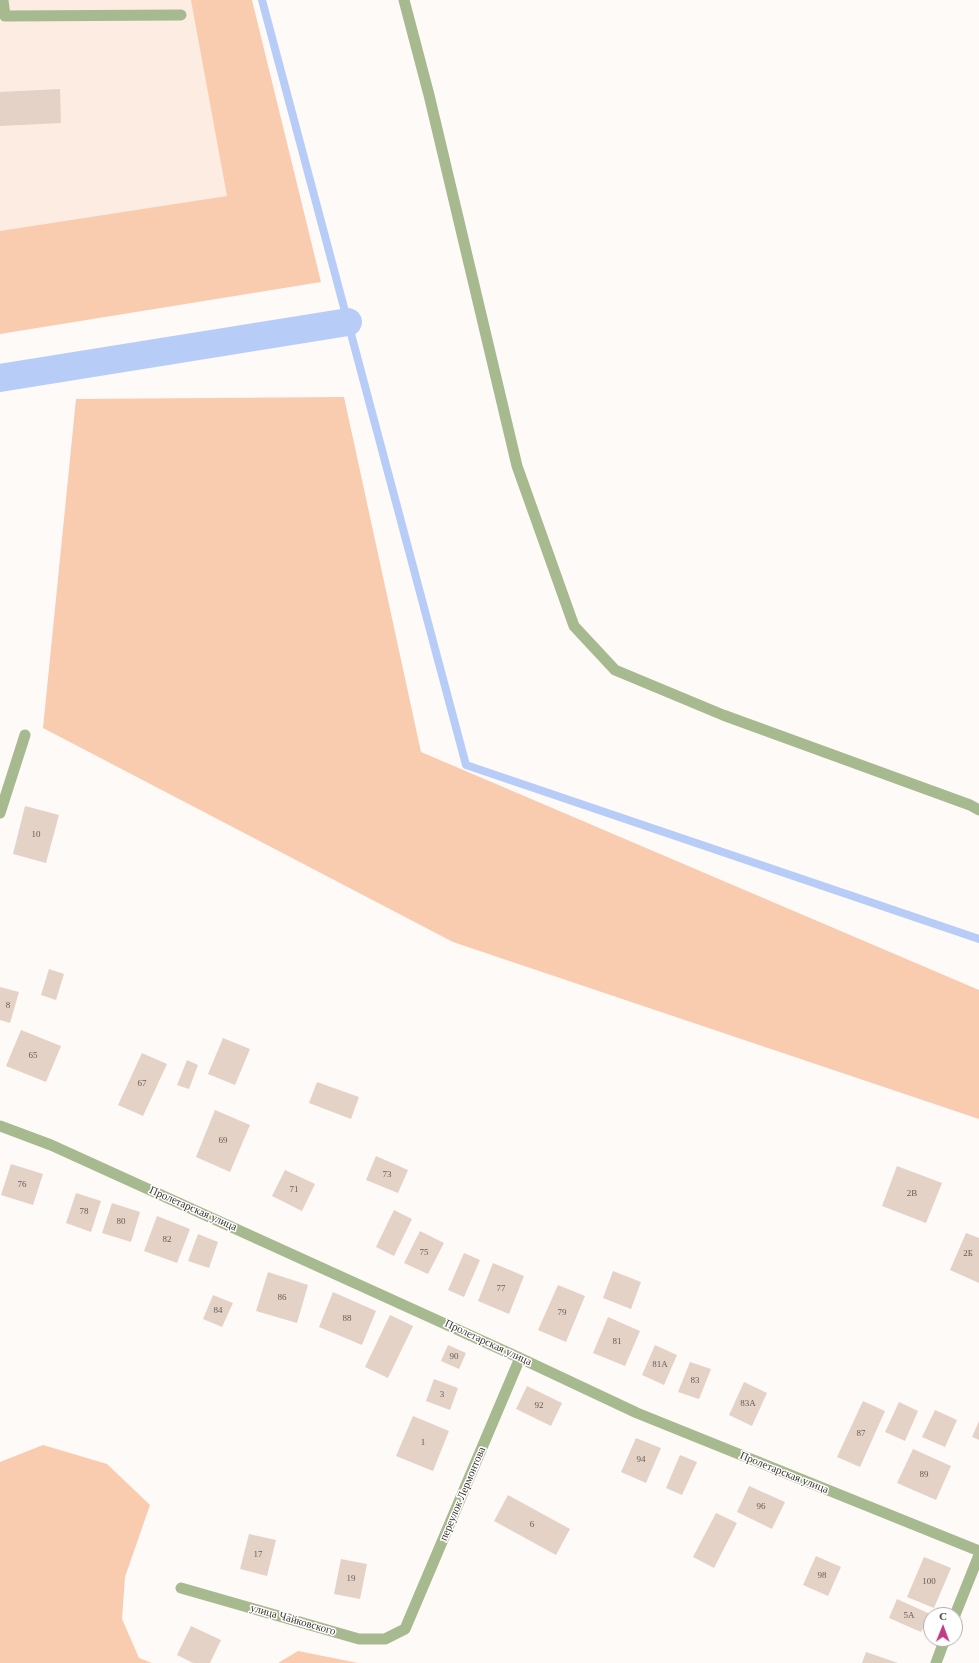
<!DOCTYPE html>
<html>
<head>
<meta charset="utf-8">
<style>
  body { margin:0 }
  #map { position:relative; width:979px; height:1663px; overflow:hidden; background:#fefaf8; font-family:Georgia,serif }
  canvas { display:block }
  .north { position:absolute; left:923px; top:1607px; width:40px; height:40px; box-sizing:border-box; background:#fff; border:1px solid #b1aeac; border-radius:50%; rotate:1deg; font-size:11px; font-weight:700; line-height:16px; text-align:center; color:#3c3530 }
  .north::after { content:''; display:block; margin:auto; width:14px; height:18px; background:#c03e87; clip-path:polygon(50% 0,100% 100%,50% 72%,0 100%) }
</style>
</head>
<body>
<div id="map">
<canvas width="979" height="1663"></canvas>
<div class="north">С</div>
</div>
<script>
const ctx = document.querySelector('canvas').getContext('2d');
ctx.lineJoin = 'round';
function paint(path, color) { ctx.fillStyle = color; ctx.fill(path, 'evenodd'); }
const toPath = rows => new Path2D(rows.map(r => 'M' + r).join(''));
function trace(path, color, width, dash) { ctx.strokeStyle = color; ctx.lineWidth = width; ctx.lineCap = dash ? 'butt' : 'round'; ctx.setLineDash(dash || []); ctx.stroke(path); }
function write(font, color, halo, rows, align = 'center') {
  ctx.font = font + ' Georgia,serif'; ctx.lineWidth = 3; ctx.setLineDash([]); ctx.textBaseline = 'middle'; ctx.strokeStyle = halo; ctx.fillStyle = color; for (const [text, x, y, turn = 0] of rows) {
    ctx.save(); ctx.translate(x, y); ctx.rotate((+turn || 0) * Math.PI / 180); ctx.textAlign = isNaN(turn) ? turn : align; if (halo) ctx.strokeText(text, 0, 0); ctx.fillText(text, 0, 0); ctx.restore();
  }
}
const built = toPath([
  [0,0,195,0,256,240,0,283]
]);
const green = toPath([
  [191,0,252,0,321,282,0,334,0,231,227,196],
  [344,397,421,752,979,990,979,1119,453,942,43,728,76,399],
  [43,1445,107,1464,150,1505,125,1577,122,1619,139,1658,152,1663,0,1663,0,1462],
  [298,1651,358,1663,278,1663]
]);
const stream = toPath([
  [262,0,466,765,979,939]
]);
const canal = toPath([
  [0,378,348,322]
]);
const building = toPath([
  [60,89,61,123,0,126,0,92],
  [25,806,59,815,46,863,13,854],
  [49,969,64,974,56,1000,41,995],
  [0,987,19,992,10,1023,0,1020],
  [21,1030,61,1046,46,1082,6,1066],
  [223,1038,250,1049,235,1085,208,1074],
  [142,1053,167,1064,143,1116,118,1105],
  [187,1060,198,1065,189,1089,177,1085],
  [317,1082,359,1097,351,1119,309,1103],
  [215,1110,250,1125,230,1172,196,1157],
  [376,1156,408,1170,398,1193,366,1180],
  [11,1164,43,1174,33,1205,1,1195],
  [897,1166,942,1183,926,1223,882,1206],
  [285,1170,315,1184,302,1211,272,1196],
  [76,1193,101,1201,91,1232,66,1223],
  [112,1203,140,1212,131,1242,102,1233],
  [394,1210,412,1219,394,1256,376,1247],
  [157,1216,190,1229,177,1263,144,1251],
  [420,1231,444,1243,428,1274,404,1263],
  [966,1233,979,1238,979,1283,950,1270],
  [198,1234,218,1242,209,1268,188,1261],
  [464,1253,480,1260,464,1297,448,1290],
  [493,1263,524,1276,509,1314,478,1301],
  [613,1271,641,1282,631,1309,603,1298],
  [268,1272,308,1285,297,1323,256,1311],
  [558,1285,585,1296,566,1342,538,1330],
  [333,1292,376,1311,362,1345,319,1327],
  [213,1295,233,1303,222,1327,203,1319],
  [390,1315,413,1326,388,1378,365,1367],
  [608,1317,640,1331,625,1366,593,1353],
  [448,1345,466,1353,459,1369,441,1361],
  [655,1345,677,1355,664,1385,642,1375],
  [690,1362,711,1369,699,1399,678,1392],
  [434,1379,458,1388,450,1410,426,1401],
  [744,1382,767,1393,752,1426,729,1415],
  [527,1386,562,1403,551,1426,516,1409],
  [863,1401,885,1411,860,1467,837,1457],
  [899,1402,918,1411,905,1441,885,1432],
  [935,1410,957,1420,945,1447,922,1437],
  [413,1416,449,1431,433,1471,396,1456],
  [979,1421,979,1440,972,1437],
  [636,1438,661,1448,646,1483,621,1472],
  [913,1449,951,1466,936,1500,897,1483],
  [680,1455,697,1462,682,1495,666,1488],
  [749,1486,785,1502,772,1529,737,1512],
  [508,1495,570,1529,556,1555,494,1521],
  [716,1513,737,1523,714,1568,693,1557],
  [249,1534,276,1540,267,1576,240,1569],
  [816,1556,841,1567,828,1596,803,1585],
  [924,1557,951,1568,934,1608,907,1597],
  [341,1559,367,1564,360,1599,334,1594],
  [897,1599,930,1614,921,1632,889,1618],
  [191,1626,221,1640,210,1663,193,1663,177,1655],
  [866,1652,898,1663,862,1663]
]);
const service = toPath([
  [3,0,5,16,181,15],
  [404,0,429,95,517,466,574,626,615,670,723,715,970,805,979,810]
]);
const minor = toPath([
  [0,813,25,735],
  [0,1126,51,1145,520,1358,637,1413,979,1551],
  [181,1588,359,1639,385,1639,405,1629,520,1358],
  [955,1615,979,1555],
  [936,1663,945,1639]
]);
const numberNames = [
  ["10",36,835],
  ["8",8,1006],
  ["65",33,1056],
  ["67",142,1084],
  ["69",223,1141],
  ["73",387,1175],
  ["76",22,1185],
  ["71",294,1190],
  ["2В",912,1194],
  ["78",84,1212],
  ["80",121,1222],
  ["82",167,1240],
  ["75",424,1253],
  ["2Б",968,1254],
  ["77",501,1289],
  ["86",282,1298],
  ["84",218,1311],
  ["79",562,1313],
  ["88",347,1319],
  ["81",617,1342],
  ["90",454,1357],
  ["81А",660,1365],
  ["83",695,1381],
  ["3",442,1395],
  ["83А",748,1404],
  ["92",539,1406],
  ["87",861,1434],
  ["1",423,1443],
  ["94",641,1460],
  ["89",924,1475],
  ["96",761,1507],
  ["6",532,1525],
  ["17",258,1555],
  ["98",822,1576],
  ["19",351,1579],
  ["100",929,1582],
  ["5А",909,1616]
];
const streetNames = [
  ["Пролетарская улица",193,1209,24],
  ["Пролетарская улица",488,1343,25],
  ["Пролетарская улица",784,1473,22],
  ["переулок Лермонтова",463,1494,-67],
  ["улица Чайковского",293,1620,16]
];
paint(built, '#fcece2');
paint(green, '#f9cbaf');
trace(stream, '#b7cdf8', 8);
trace(canal, '#b7cdf8', 28);
paint(building, '#e5d2c6');
trace(service, '#a7ba8f', 11);
trace(minor, '#a7ba8f', 11);
write('9px', '#665c56', null, numberNames);
write('11px', '#3c3530', '#fff', streetNames);
</script>
</body>
</html>
